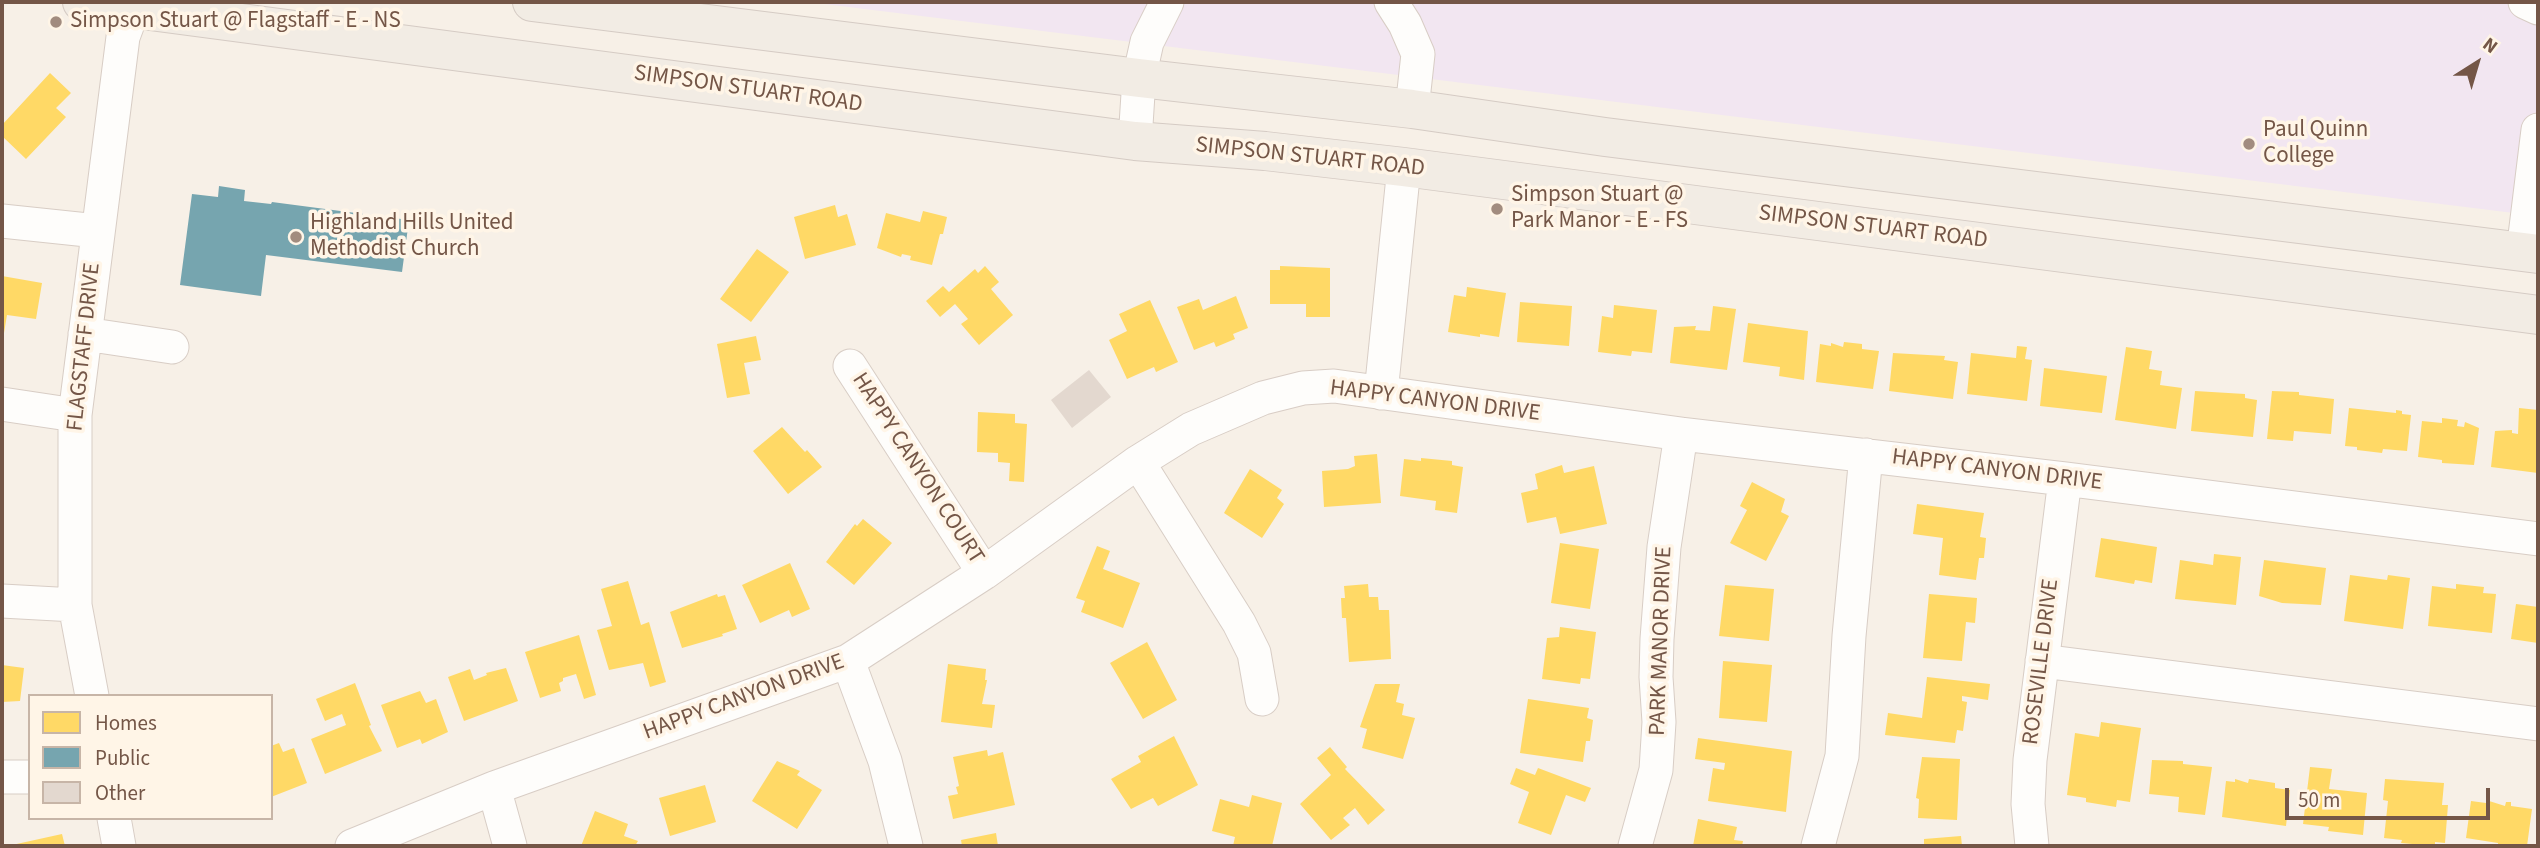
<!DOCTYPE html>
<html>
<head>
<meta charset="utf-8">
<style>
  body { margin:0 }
  #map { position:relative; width:2540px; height:848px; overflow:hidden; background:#f7f0e7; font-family:"Source Sans 3",sans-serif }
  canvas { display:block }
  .frame { position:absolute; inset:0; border:4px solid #745647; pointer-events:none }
  .legend { position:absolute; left:28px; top:694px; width:245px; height:126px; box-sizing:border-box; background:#fff5e7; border:2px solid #c7b5a7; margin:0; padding:9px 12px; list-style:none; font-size:21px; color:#745647 }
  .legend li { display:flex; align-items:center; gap:14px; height:35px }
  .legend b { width:35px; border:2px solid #c7b5a7 }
  .north { position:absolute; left:2442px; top:28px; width:70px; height:70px; -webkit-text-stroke:5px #fff5e7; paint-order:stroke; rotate:37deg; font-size:19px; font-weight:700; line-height:28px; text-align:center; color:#745647 }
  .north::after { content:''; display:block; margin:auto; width:24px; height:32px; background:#745647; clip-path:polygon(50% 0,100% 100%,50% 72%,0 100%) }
  .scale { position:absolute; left:2285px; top:788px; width:205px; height:32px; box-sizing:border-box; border:4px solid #745647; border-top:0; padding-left:9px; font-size:21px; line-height:24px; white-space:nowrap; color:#745647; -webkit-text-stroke:5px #fff5e7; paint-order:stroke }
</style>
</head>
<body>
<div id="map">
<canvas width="2540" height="848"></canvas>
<div class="frame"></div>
<ul class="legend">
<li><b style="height:19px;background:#ffd966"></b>Homes</li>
<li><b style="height:19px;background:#76a5af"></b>Public</li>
<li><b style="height:19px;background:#e3d8cf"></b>Other</li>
</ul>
<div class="north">N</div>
<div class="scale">50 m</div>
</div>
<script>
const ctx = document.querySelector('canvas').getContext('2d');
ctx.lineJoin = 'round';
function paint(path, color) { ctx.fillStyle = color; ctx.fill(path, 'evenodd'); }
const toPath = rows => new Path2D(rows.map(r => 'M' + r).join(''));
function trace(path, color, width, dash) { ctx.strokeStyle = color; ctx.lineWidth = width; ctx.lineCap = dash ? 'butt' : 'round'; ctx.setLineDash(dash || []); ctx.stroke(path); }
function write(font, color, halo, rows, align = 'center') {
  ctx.font = font + ' "Source Sans 3",sans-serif'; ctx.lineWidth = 7; ctx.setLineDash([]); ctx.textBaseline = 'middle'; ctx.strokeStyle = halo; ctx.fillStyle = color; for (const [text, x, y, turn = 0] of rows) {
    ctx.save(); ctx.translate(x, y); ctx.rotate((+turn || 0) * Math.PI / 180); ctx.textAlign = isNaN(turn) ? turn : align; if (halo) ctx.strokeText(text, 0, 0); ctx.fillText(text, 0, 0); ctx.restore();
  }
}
const education = toPath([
  [808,2,2538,2,2538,216,1455,82]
]);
const homes = toPath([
  [50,73,71,93,56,108,66,117,26,159,2,136,2,125],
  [835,205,838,217,847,214,856,245,805,259,794,217],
  [923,211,947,217,943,234,940,234,932,265,910,260,911,256,902,254,901,257,877,248,886,213,920,222],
  [757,249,789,272,751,322,720,299],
  [985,266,999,282,991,289,1013,315,979,345,961,324,968,319,955,304,940,317,926,301,943,286,949,292,975,269,978,273],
  [1280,266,1330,268,1330,317,1306,317,1306,304,1270,304,1270,270,1280,270],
  [2,276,42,283,36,319,7,315,3,339],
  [1467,287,1506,293,1499,337,1480,334,1480,337,1448,332,1454,295,1466,297],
  [1236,296,1248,328,1233,334,1235,339,1216,347,1214,342,1194,350,1177,307,1199,299,1203,310],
  [1150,300,1178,362,1156,372,1154,367,1127,379,1109,340,1127,331,1119,314],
  [1520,302,1572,306,1569,346,1517,342],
  [1614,305,1657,310,1652,353,1632,351,1631,356,1598,352,1602,316,1613,318],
  [1713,306,1736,309,1727,370,1670,363,1674,327,1696,326,1695,330,1710,331],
  [1748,323,1808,331,1804,380,1779,376,1780,367,1743,362],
  [756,336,761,360,744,363,750,394,727,398,717,344],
  [1844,342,1862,344,1862,349,1879,351,1873,389,1816,382,1820,344,1831,346,1831,343,1843,347],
  [2017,346,2027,347,2025,359,2032,360,2027,401,1967,394,1971,353,2016,358],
  [2126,347,2152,351,2149,369,2162,371,2160,385,2182,388,2176,429,2115,420],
  [1893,353,1945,356,1944,360,1958,362,1953,399,1889,391],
  [2044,368,2107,376,2102,413,2040,406],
  [2195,391,2245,394,2245,398,2257,400,2253,437,2191,431],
  [2272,391,2299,392,2299,395,2334,399,2331,434,2294,431,2293,441,2267,439],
  [2349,408,2396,413,2396,410,2402,411,2402,414,2411,415,2407,451,2383,449,2382,453,2357,450,2357,447,2345,446],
  [2519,408,2538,410,2538,473,2491,467,2495,431,2512,430,2512,433,2518,434],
  [978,412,1015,414,1015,423,1027,424,1024,482,1009,481,1010,463,998,462,998,453,977,452],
  [2442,418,2458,420,2457,426,2464,427,2465,422,2479,428,2474,465,2442,463,2442,460,2418,457,2422,421,2442,423],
  [782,427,805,452,807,450,822,467,788,494,753,451],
  [1377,454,1381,503,1324,507,1322,471,1348,469,1355,466,1354,456],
  [1421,458,1452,461,1452,465,1463,467,1457,513,1435,510,1436,501,1400,496,1404,459,1421,461],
  [1562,465,1564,473,1594,466,1607,524,1560,534,1556,517,1527,523,1521,493,1538,489,1535,474],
  [1250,469,1282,490,1277,498,1284,504,1262,538,1224,513],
  [1752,482,1785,499,1781,512,1789,516,1766,561,1730,543,1747,510,1740,506],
  [1917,504,1984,513,1980,537,1986,538,1984,558,1979,558,1976,580,1939,575,1943,538,1913,534],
  [863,519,892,543,854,585,826,562,855,524,857,526],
  [2101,538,2157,547,2152,583,2135,580,2134,584,2095,577],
  [1560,543,1599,549,1590,609,1551,603],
  [1097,546,1110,551,1103,569,1140,583,1123,628,1081,612,1085,601,1076,598],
  [2214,554,2241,557,2236,605,2175,599,2180,560,2213,565],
  [2264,560,2326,568,2321,605,2282,603,2259,596],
  [790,563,810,609,792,617,789,610,760,623,742,585],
  [2350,575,2387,580,2388,575,2410,578,2403,629,2344,621],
  [628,581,641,625,649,622,666,682,650,687,643,663,609,670,597,630,612,626,601,589],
  [1368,584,1369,597,1378,597,1379,610,1389,610,1391,659,1349,662,1346,618,1342,618,1341,598,1345,598,1344,586],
  [2456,584,2484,587,2483,593,2496,594,2492,633,2428,626,2432,586,2456,589],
  [1725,585,1774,589,1769,641,1719,636],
  [717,594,718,597,725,595,737,629,722,634,723,636,682,648,670,612],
  [1929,594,1977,598,1975,623,1966,622,1962,661,1923,658],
  [2516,604,2538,607,2538,643,2511,639],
  [1560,627,1596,632,1590,679,1581,678,1580,684,1542,679,1547,638,1559,637],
  [579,635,596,695,584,699,576,674,563,678,563,681,559,683,561,691,540,698,525,652],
  [1147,642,1177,700,1143,719,1110,663],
  [1723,661,1772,665,1767,722,1719,718],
  [948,664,986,669,985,680,987,680,982,704,995,705,992,728,941,722],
  [2,665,24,668,20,701,2,702],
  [506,668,518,701,464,721,448,677,470,669,474,680,487,675,486,673],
  [1927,677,1990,684,1988,700,1962,696,1962,701,1967,702,1963,731,1957,730,1955,743,1885,735,1888,713,1922,718],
  [355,683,371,725,369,726,382,751,325,774,311,739,346,725,342,714,325,721,316,699],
  [1375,684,1400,684,1396,702,1404,704,1402,715,1415,718,1403,759,1362,748,1367,729,1360,727],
  [420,691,426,703,436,699,448,732,422,744,420,739,397,748,381,705],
  [1528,699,1589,708,1587,718,1593,720,1590,741,1586,741,1583,762,1520,753],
  [2101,722,2141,728,2130,802,2117,800,2116,807,2086,802,2086,798,2067,795,2075,733,2099,737],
  [1174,736,1198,785,1158,806,1153,798,1131,809,1111,779,1141,762,1138,756],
  [1698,738,1792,751,1786,812,1708,801,1713,768,1724,770,1725,763,1695,759],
  [279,743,283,752,294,748,307,783,271,797,271,746],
  [1330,747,1347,767,1345,769,1385,810,1368,825,1355,808,1343,818,1350,825,1331,840,1300,804,1331,775,1317,758],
  [987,750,988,756,1003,752,1015,805,953,819,948,796,958,794,956,787,959,786,953,757],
  [1922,757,1960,759,1957,820,1918,818,1919,799,1916,798],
  [2152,760,2183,761,2183,764,2212,767,2205,815,2178,812,2179,797,2149,794],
  [777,761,800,771,797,775,822,790,797,829,752,801],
  [2310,767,2332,769,2329,789,2367,793,2363,835,2328,831,2329,827,2303,824],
  [1516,768,1535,775,1538,768,1591,788,1585,802,1566,795,1551,835,1518,823,1529,792,1510,784],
  [2235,779,2248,783,2249,779,2275,783,2275,788,2290,790,2286,826,2222,817,2226,781,2235,782],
  [2385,779,2444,783,2442,805,2448,805,2445,843,2435,842,2435,846,2401,843,2402,840,2384,838,2388,801,2383,800],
  [705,785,716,822,670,836,659,798],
  [1252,795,1282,803,1272,846,1233,846,1235,837,1212,831,1220,799,1249,807],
  [2486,800,2505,806,2506,802,2511,802,2511,806,2532,809,2527,846,2498,846,2498,843,2466,838,2471,801,2486,803],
  [595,811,628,824,624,836,638,841,635,846,581,846],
  [1698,819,1737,827,1734,840,1743,841,1742,846,1693,846],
  [996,833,998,846,962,846,961,840],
  [62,834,65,846,12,846,12,845],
  [1961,836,1962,846,1924,846,1924,839]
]);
const public = toPath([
  [219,186,245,190,244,201,271,204,272,202,409,220,402,272,266,255,261,296,180,285,192,194,218,197]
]);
const building = toPath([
  [1089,370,1111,397,1072,428,1051,400]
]);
const minor = toPath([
  [1391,2,1405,24,1418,54,1412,109],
  [2525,2,2538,8],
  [1135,141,1139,78,1147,42,1167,2],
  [2,221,97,231],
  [2523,252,2538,130],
  [85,334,172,347],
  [850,366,984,573],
  [1381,393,1404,167],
  [2,404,75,415],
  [1138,462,1239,623,1254,653,1262,699],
  [2,601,75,605],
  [848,661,885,761,906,846],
  [2042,661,2538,724],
  [92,696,75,605,75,415,123,37,136,2],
  [2,777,30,777],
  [494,788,510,846],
  [114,818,119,846],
  [352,846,494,788,848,661,984,573,1138,462,1191,429,1263,398,1303,388,1334,386,1681,434,2065,479,2538,539],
  [1635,846,1656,770,1659,722,1656,677,1657,639,1664,547,1681,434],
  [1818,846,1842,756,1849,636,1866,455],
  [2032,846,2028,804,2030,760,2065,479]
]);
const major = toPath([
  [82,2,1135,141,1265,151,1404,167,2538,315],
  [532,2,1139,78,1412,109,1605,137,2538,254]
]);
const markers = [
  [56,22,7,"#a28c7f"],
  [2249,144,7,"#a28c7f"],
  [1497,209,7,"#a28c7f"],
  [296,237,7,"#a28c7f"]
];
const poiNames = [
  ["Simpson Stuart @ Flagstaff - E - NS",70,22],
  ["Paul Quinn",2263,131],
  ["College",2263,157],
  ["Simpson Stuart @",1511,196],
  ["Park Manor - E - FS",1511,222],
  ["Highland Hills United",310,224],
  ["Methodist Church",310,250]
];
const streetNames = [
  ["SIMPSON STUART ROAD",748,90,8],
  ["SIMPSON STUART ROAD",1310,158,6],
  ["SIMPSON STUART ROAD",1873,228,7],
  ["FLAGSTAFF DRIVE",85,347,-84],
  ["HAPPY CANYON DRIVE",1435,402,7],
  ["HAPPY CANYON COURT",917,469,57],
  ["HAPPY CANYON DRIVE",1997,471,7],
  ["PARK MANOR DRIVE",1662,641,-88],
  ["ROSEVILLE DRIVE",2042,662,-83],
  ["HAPPY CANYON DRIVE",744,698,-20]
];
paint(education, '#f2e6f1');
paint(homes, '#ffd966');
paint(public, '#76a5af');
paint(building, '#e3d8cf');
trace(minor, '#d8cdc5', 35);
trace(major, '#d5cbc4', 40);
trace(minor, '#fefdfb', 33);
trace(major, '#f2ece4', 38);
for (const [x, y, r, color] of markers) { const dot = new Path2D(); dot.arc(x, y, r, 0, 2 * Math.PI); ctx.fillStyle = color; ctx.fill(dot); trace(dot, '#fff5e7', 2.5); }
write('23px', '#745647', '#fff5e7', poiNames, 'left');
write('23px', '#745647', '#fff5e7', streetNames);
</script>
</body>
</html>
